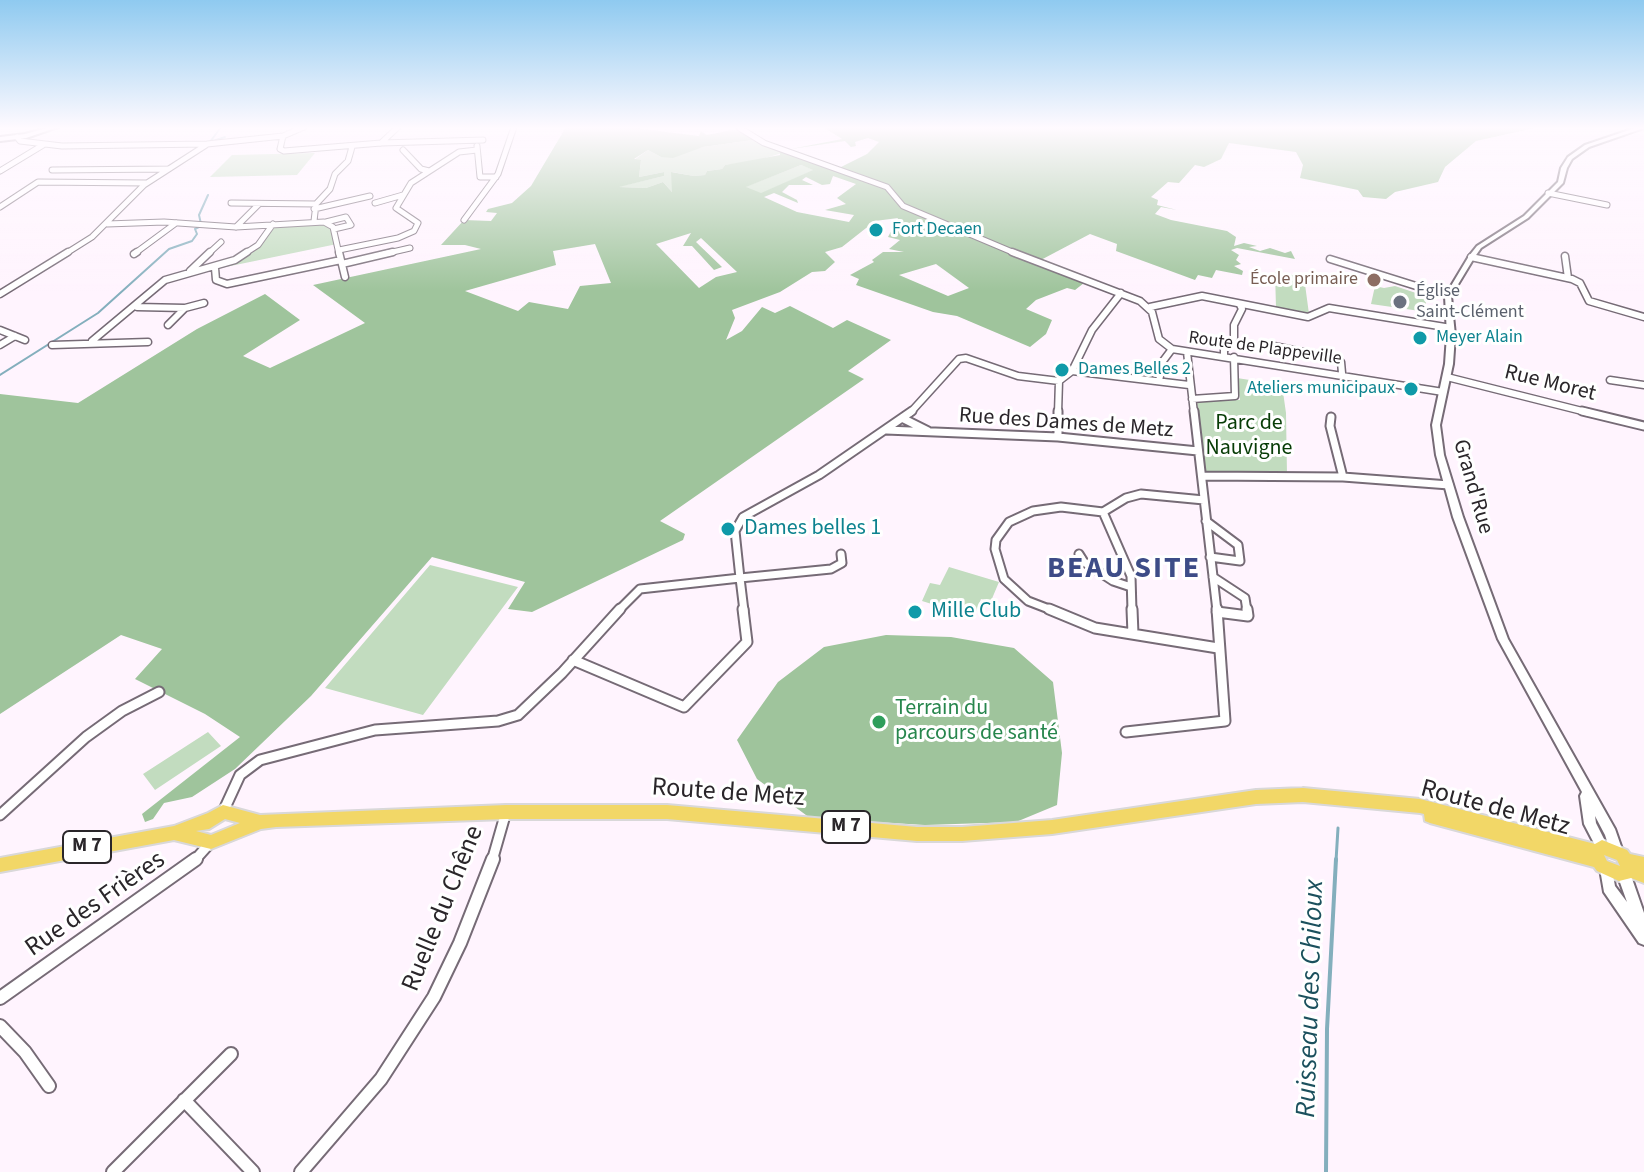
<!DOCTYPE html>
<html>
<head>
<meta charset="utf-8">
<style>
  body { margin:0 }
  canvas { display:block; background:#fff4fe }
</style>
</head>
<body>
<canvas width="1644" height="1172"></canvas>
<script>
const ctx = document.querySelector('canvas').getContext('2d');
ctx.lineJoin = 'round';
function paint(path, color) { ctx.fillStyle = color; ctx.fill(path, 'evenodd'); }
const toPath = rows => new Path2D(rows.map(r => 'M' + r).join(''));
function trace(path, color, width, dash) { ctx.strokeStyle = color; ctx.lineWidth = width; ctx.lineCap = dash ? 'butt' : 'round'; ctx.setLineDash(dash || []); ctx.stroke(path); }
function write(font, color, halo, rows, align = 'center') {
  ctx.font = font + ' "Source Sans 3",sans-serif'; ctx.lineWidth = 6; ctx.setLineDash([]); ctx.textBaseline = 'middle'; ctx.strokeStyle = halo; ctx.fillStyle = color; for (const [text, x, y, turn = 0] of rows) {
    ctx.save(); ctx.translate(x, y); ctx.rotate((+turn || 0) * Math.PI / 180); ctx.textAlign = isNaN(turn) ? turn : align; if (halo) ctx.strokeText(text, 0, 0); ctx.fillText(text, 0, 0); ctx.restore();
  }
}
const green = toPath([
  [753,140,789,151,752,162,725,165,722,169,707,171,705,175,694,176,672,172,673,193,663,182,646,188,617,187,664,176,664,172,639,177,641,160,634,160,648,150,661,157,703,147],
  [315,153,297,175,210,177,232,155],
  [801,165,814,170,760,194,745,187],
  [314,221,331,225,337,244,216,269,250,251,273,224],
  [1275,272,1304,277,1309,314,1276,308],
  [1375,286,1384,288,1395,286,1425,296,1427,312,1371,304],
  [1237,378,1282,385,1286,413,1287,475,1208,474,1204,471,1197,402,1206,399,1240,400],
  [430,565,518,587,423,715,325,688],
  [949,567,999,582,991,601,981,599,974,617,922,601,930,583,940,585],
  [208,732,221,746,155,790,143,774]
]);
const forest = toPath([
  [566,127,626,127,699,136,701,131,707,135,738,129,753,140,703,147,673,158,661,157,648,150,634,159,641,160,639,177,664,172,664,176,619,187,646,188,663,182,672,192,671,172,694,176,705,175,707,171,722,169,725,165,780,155,780,151,847,173,837,169,867,154,879,142,868,138,855,142,856,146,851,147,845,141,791,149,842,139,823,127,1539,127,1476,141,1445,167,1438,182,1395,192,1386,199,1363,197,1358,190,1300,178,1303,165,1296,152,1229,143,1221,159,1204,167,1195,165,1179,183,1168,182,1151,197,1158,200,1157,205,1177,210,1161,207,1155,214,1171,220,1227,231,1236,237,1234,246,1244,243,1257,246,1249,247,1260,251,1270,248,1285,253,1291,251,1295,259,1237,248,1231,250,1239,255,1236,260,1241,264,1234,266,1243,271,1242,275,1216,270,1212,278,1198,275,1195,280,1116,251,1117,244,1090,234,1037,262,1084,283,1075,290,1067,288,1036,300,1026,309,1052,320,1046,334,1030,347,957,316,933,312,856,285,859,279,850,275,874,262,872,260,883,252,904,252,889,249,900,240,888,237,898,218,875,221,842,247,825,252,835,262,825,271,812,272,780,292,732,310,735,318,726,340,742,331,762,307,775,313,790,306,833,328,847,320,891,340,848,371,864,379,660,521,685,534,683,540,532,612,508,609,525,582,432,557,311,696,235,769,192,797,164,803,153,819,145,822,142,814,240,737,205,714,135,679,162,649,121,635,0,714,0,394,78,403,197,329,265,294,300,320,243,356,270,368,365,323,313,285,481,249,465,245,441,245,464,220,491,221,497,213,486,212,488,209,512,203,531,186],
  [801,165,813,170,761,193,746,187],
  [833,176,856,184,837,198,846,204,825,210,854,215,849,222,797,212,764,197,774,193,798,203,797,200,782,192,789,185,813,185,802,180,806,177,822,185,830,184],
  [691,233,683,246,692,246,714,270,722,267,696,242,701,238,737,272,716,277,699,288,656,244],
  [595,244,611,283,580,286,568,309,529,302,518,311,465,291,556,265,553,251],
  [936,264,969,288,948,296,899,275],
  [886,635,951,637,1014,648,1053,682,1062,753,1057,805,1016,822,925,825,810,818,757,779,737,740,778,682,824,647]
]);
const streamFar2 = toPath([
  [213,141,225,137],
  [210,142,221,127],
  [201,224,199,215,208,195],
  [0,375,98,313,169,249,192,241,197,234,195,229,201,226]
]);
const streamFar1 = toPath([
  [1336,861,1338,828]
]);
const stream = toPath([
  [1326,1172,1327,1029,1336,859]
]);
const minorFar4 = toPath([
  [738,127,764,143,887,187,903,206,1017,254],
  [283,136,280,149,284,151,381,143,483,140],
  [17,137,20,141,62,146,207,144,283,136,304,127],
  [381,143,398,127],
  [477,146,480,177,496,177],
  [403,150,421,169,429,171],
  [52,170,168,169],
  [0,171,43,145],
  [1548,193,1607,205],
  [231,203,316,204],
  [375,203,403,195],
  [0,207,38,182,146,183],
  [314,209,370,196],
  [464,220,498,174,514,127],
  [314,221,316,204,330,189,335,174,348,161,352,147],
  [326,222,346,217,351,225,334,229],
  [107,224,164,222,236,227,324,222,333,227,339,254],
  [236,227,259,204],
  [339,250,398,238,414,231,418,223,396,208,411,183,459,152,477,150],
  [65,254,92,237,144,185,206,145],
  [134,254,176,223],
  [208,254,221,242],
  [244,254,258,245,273,224],
  [384,254,410,248]
]);
const minorFar3 = toPath([
  [339,252,345,277],
  [1012,252,1140,301,1152,312,1159,339,1172,349,1443,392],
  [134,254,137,252],
  [1565,256,1568,278],
  [1471,257,1572,279,1580,283,1589,301,1644,317],
  [1330,259,1448,296],
  [342,264,393,252],
  [215,268,216,280,227,284,341,260],
  [190,271,210,252],
  [0,294,68,252],
  [137,307,185,308,168,325],
  [1150,307,1202,296,1308,317,1329,308,1451,328],
  [185,308,204,303],
  [0,330,25,340],
  [92,341,165,280,235,260,247,252],
  [1264,344,1337,359,1341,362,1342,373],
  [0,345,15,336],
  [52,345,148,342],
  [1187,352,1194,413],
  [1224,356,1224,350,1234,338,1234,325,1242,309,1240,305],
  [1072,371,1189,385],
  [1447,377,1590,413],
  [1610,380,1644,385],
  [1159,381,1163,361,1172,349],
  [1192,399,1235,396,1234,357],
  [910,413,959,359,966,358,1018,376,1059,381,1072,371,1092,330,1121,293],
  [1058,413,1059,381]
]);
const minorFar2 = toPath([
  [1194,411,1217,611],
  [1582,411,1644,426],
  [1331,417,1330,426,1343,477],
  [902,418,928,431],
  [886,430,1058,437,1198,451],
  [1058,437,1058,411],
  [1202,476,1343,477,1449,485],
  [1206,521,1238,545,1240,561,1210,557],
  [1079,554,1084,562,1113,581,1131,587],
  [1213,577,1245,598,1247,611],
  [618,611,640,589,740,578,735,531,743,517,819,475,912,411],
  [744,611,740,578,831,569,842,563,841,554],
  [1054,611,1028,601,1004,579,995,549,996,540,1009,522,1033,511,1061,507,1103,512],
  [1132,611,1131,576,1103,512,1126,498,1141,494,1204,500]
]);
const minorFar1 = toPath([
  [1049,609,1095,628,1218,648],
  [1132,609,1133,634],
  [1217,612,1248,616,1247,609],
  [573,660,684,707,747,642,743,609],
  [1126,732,1225,721,1217,609],
  [223,812,240,775,260,760,375,730,498,721,518,715,562,673,620,609],
  [0,815,86,737,122,711,159,692],
  [194,861,211,842],
  [492,861,506,812]
]);
const minor = toPath([
  [0,998,196,859],
  [0,1026,25,1052,49,1086],
  [184,1100,253,1172],
  [113,1172,231,1054],
  [301,1172,381,1079,434,997,460,943,493,859]
]);
const tertiary = toPath([
  [51,127,58,127,26,138,0,141,0,137,25,134,51,127],
  [1638,127,1644,127,1644,128,1589,147,1572,159,1567,168,1563,183,1528,218,1481,248,1474,258,1451,296,1455,335,1453,364,1440,425,1444,455,1463,517,1508,639,1615,829,1623,852,1622,856,1617,858,1612,856,1605,835,1595,816,1596,823,1608,847,1606,851,1602,853,1598,851,1584,824,1580,796,1582,792,1498,639,1453,517,1436,455,1432,425,1445,364,1447,335,1445,296,1469,256,1477,246,1524,216,1558,182,1561,168,1568,157,1585,145,1638,127],
  [1606,863,1611,865,1615,886,1627,902,1617,874,1619,870,1624,868,1629,870,1644,913,1644,945,1639,943,1604,892,1600,869,1601,865,1606,863]
]);
const primary = toPath([
  [1303,788,1420,799,1595,844,1602,840,1627,850,1630,854,1644,857,1644,883,1631,878,1619,881,1597,871,1594,867,1430,823,1425,821,1424,814,1420,813,1303,802,1256,804,1052,834,962,841,917,841,667,819,506,819,276,827,261,829,211,849,174,840,0,872,0,858,174,826,208,813,223,805,260,815,506,805,667,805,917,827,962,827,1052,820,1256,790,1303,788],
  [225,819,240,823,211,835,196,831,209,829,225,819],
  [1604,855,1617,860,1620,866,1607,861,1604,855]
]);
const markers = [
  [876,230,8,"#0f9aa8"],
  [1374,280,8,"#8d6e63"],
  [1400,302,8,"#6b7280"],
  [1420,338,8,"#0f9aa8"],
  [1062,370,8,"#0f9aa8"],
  [1411,389,8,"#0f9aa8"],
  [728,529,8,"#0f9aa8"],
  [915,612,8,"#0f9aa8"],
  [879,722,8,"#2e9e5b"]
];
const farCulturenames = [
  ["Fort Decaen",892,230],
  ["Meyer Alain",1436,338],
  ["Dames Belles 2",1078,370],
  ["Ateliers municipaux",1395,389,"right"]
];
const farEducationnames = [
  ["École primaire",1358,280]
];
const farWorshipnames = [
  ["Église",1416,292],
  ["Saint-Clément",1416,313]
];
const farStreetnames = [
  ["Route de Plappeville",1265,349,8]
];
const shields = [
  [846,827,48],
  [87,847,48]
];
const shieldNames = [
  ["M 7",846,827],
  ["M 7",87,847]
];
const streetNames = [
  ["Rue Moret",1550,384,14],
  ["Rue des Dames de Metz",1066,424,4],
  ["Grand'Rue",1472,487,74]
];
const parkNames = [
  ["Parc de",1249,424],
  ["Nauvigne",1249,449]
];
const cultureNames = [
  ["Dames belles 1",744,529],
  ["Mille Club",931,612]
];
const leisureNames = [
  ["Terrain du",895,709],
  ["parcours de santé",895,734]
];
const nearStreetnames = [
  ["Route de Metz",728,794,4],
  ["Route de Metz",1495,809,15],
  ["Rue des Frières",96,905,-35],
  ["Ruelle du Chêne",444,909,-68]
];
const nearWaternames = [
  ["Ruisseau des Chiloux",1312,999,-88]
];
const districtNames = [
  ["BEAU SITE",1124,570]
];
paint(green, '#c2dcbf');
paint(forest, '#9fc49c');
trace(streamFar2, '#84afbd', 2);
trace(streamFar1, '#84afbd', 3);
trace(stream, '#84afbd', 4);
trace(minorFar4, '#766b76', 7);
trace(minorFar3, '#766b76', 9);
trace(minorFar2, '#766b76', 11);
trace(minorFar1, '#766b76', 13);
trace(minor, '#766b76', 16);
trace(tertiary, '#766b76', 4);
trace(primary, '#d9d8d9', 4);
trace(minorFar4, '#fff', 5);
trace(minorFar3, '#fff', 6);
trace(minorFar2, '#fff', 7);
trace(minorFar1, '#fff', 9);
trace(minor, '#fff', 12);
paint(tertiary, '#fff');
paint(primary, '#f2d767');
const sky = ctx.createLinearGradient(0, 0, 0, 291);
sky.addColorStop(0, '#8fcaf0');
sky.addColorStop(0.44, '#fffaff');
sky.addColorStop(1, '#fffaff00');
ctx.fillStyle = sky;
ctx.fillRect(0, 0, 1644, 291);
for (const [x, y, r, color] of markers) { const dot = new Path2D(); dot.arc(x, y, r, 0, 2 * Math.PI); ctx.fillStyle = color; ctx.fill(dot); trace(dot, '#fff', 3); }
write('18px', '#0d838f', '#fff', farCulturenames, 'left');
write('18px', '#785e54', '#fff', farEducationnames, 'right');
write('18px', '#5b616d', '#fff', farWorshipnames, 'left');
write('18px', '#2a262a', '#fff', farStreetnames);
for (const [x, y, w] of shields) { const box = new Path2D(); box.roundRect(x - w / 2, y - 16, w, 32, 6); ctx.fillStyle = '#fff'; ctx.fill(box); trace(box, '#2a262a', 2); }
write('bold 20px', '#2a262a', null, shieldNames);
write('22px', '#2a262a', '#fff', streetNames);
write('22px', '#073c06', '#fff', parkNames);
write('22px', '#0d838f', '#fff', cultureNames, 'left');
write('22px', '#27864d', '#fff', leisureNames, 'left');
write('26px', '#2a262a', '#fff', nearStreetnames);
write('italic 28px', '#1b505d', '#fff', nearWaternames);
ctx.letterSpacing = '2px';
write('bold 30px', '#3d4c87', '#fff', districtNames);
ctx.letterSpacing = '0px';
</script>
</body>
</html>
